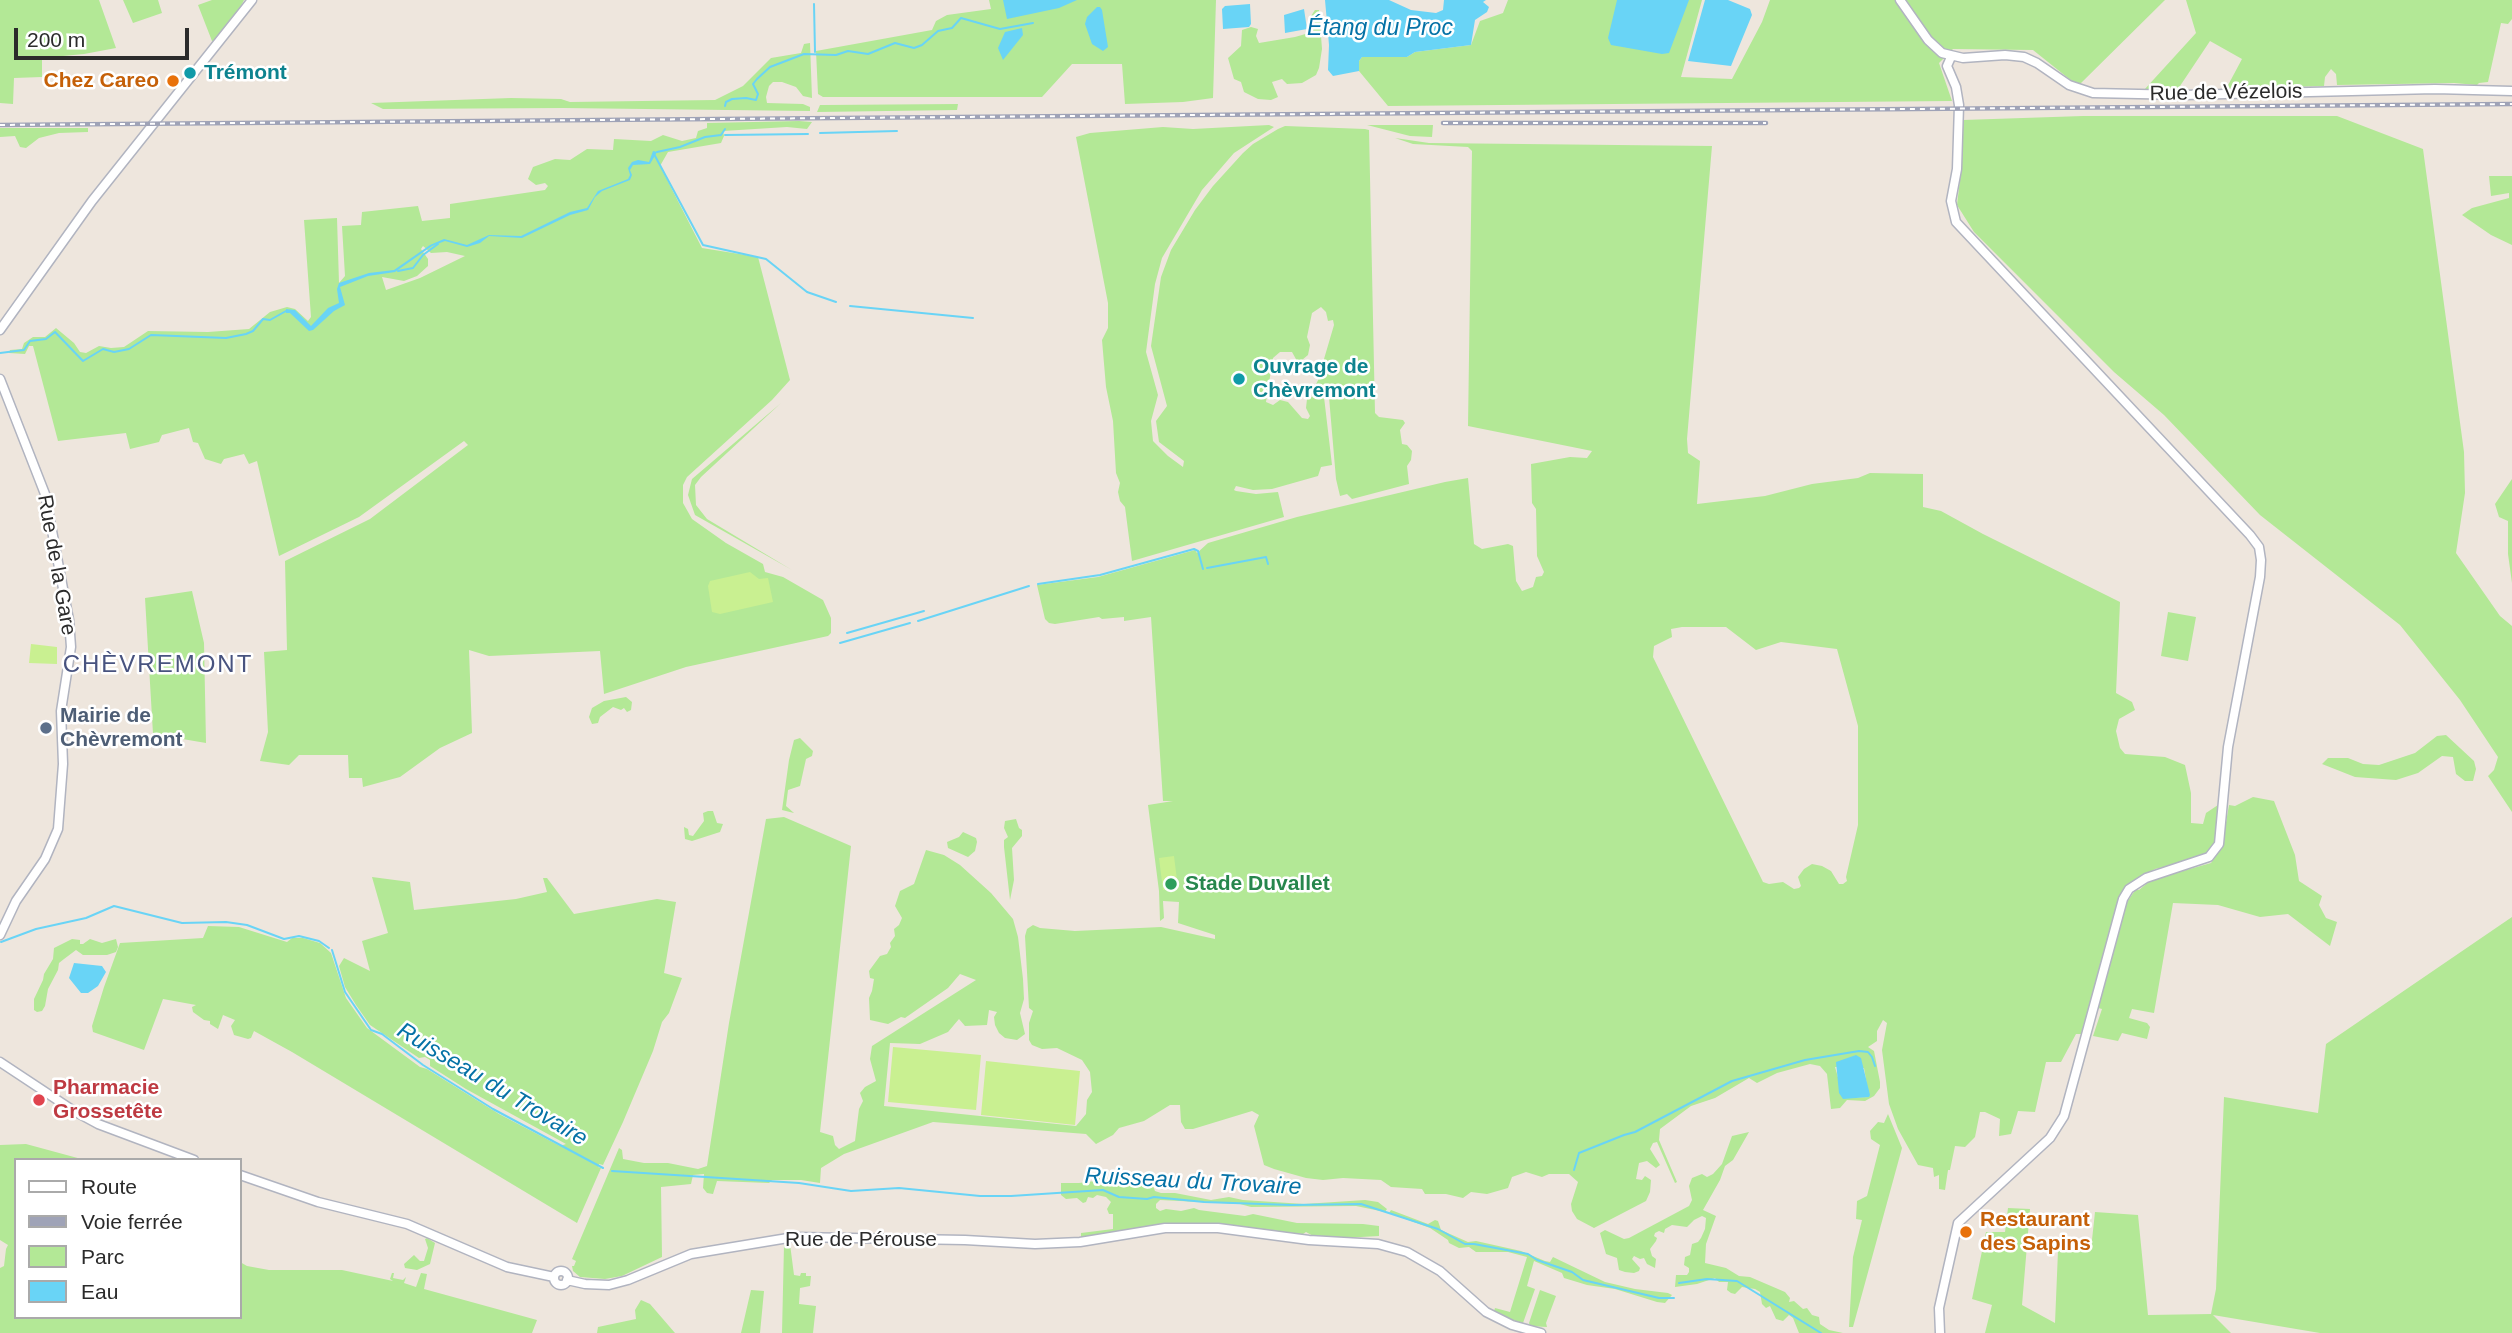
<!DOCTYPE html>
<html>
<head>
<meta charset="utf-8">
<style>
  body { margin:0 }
  #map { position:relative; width:2512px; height:1333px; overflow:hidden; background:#eee6dd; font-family:Helvetica,sans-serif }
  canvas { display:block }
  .legend { position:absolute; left:14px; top:1158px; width:228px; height:161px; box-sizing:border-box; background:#fff; border:2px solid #aaa; margin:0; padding:9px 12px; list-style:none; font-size:21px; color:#2b2b2b }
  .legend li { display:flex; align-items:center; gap:14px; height:35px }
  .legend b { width:35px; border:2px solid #aaa }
  .scale { position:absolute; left:14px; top:28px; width:175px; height:32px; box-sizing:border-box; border:4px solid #2b2b2b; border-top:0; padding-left:9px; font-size:21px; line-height:24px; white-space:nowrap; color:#2b2b2b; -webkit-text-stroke:5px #fff; paint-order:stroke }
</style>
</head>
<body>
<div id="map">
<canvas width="2512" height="1333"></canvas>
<ul class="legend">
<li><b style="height:9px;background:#fff"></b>Route</li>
<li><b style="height:9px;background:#9fa3b7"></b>Voie ferrée</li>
<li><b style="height:19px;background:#b3e896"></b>Parc</li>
<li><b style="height:19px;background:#69d4f6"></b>Eau</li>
</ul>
<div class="scale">200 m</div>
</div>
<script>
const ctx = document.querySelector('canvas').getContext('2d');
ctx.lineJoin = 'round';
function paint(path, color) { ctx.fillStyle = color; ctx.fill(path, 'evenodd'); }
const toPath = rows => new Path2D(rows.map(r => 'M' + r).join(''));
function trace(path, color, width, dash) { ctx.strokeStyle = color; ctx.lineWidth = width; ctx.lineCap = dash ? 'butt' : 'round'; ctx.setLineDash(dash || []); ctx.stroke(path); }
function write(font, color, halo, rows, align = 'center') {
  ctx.font = font + ' Helvetica,sans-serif'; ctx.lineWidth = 5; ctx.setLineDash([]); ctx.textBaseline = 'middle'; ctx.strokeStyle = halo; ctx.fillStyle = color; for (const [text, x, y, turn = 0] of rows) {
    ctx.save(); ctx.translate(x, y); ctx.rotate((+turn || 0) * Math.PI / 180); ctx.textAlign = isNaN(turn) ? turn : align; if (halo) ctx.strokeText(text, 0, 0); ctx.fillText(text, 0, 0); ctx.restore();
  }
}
const green = toPath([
  [0,0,99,0,116,48,84,54,42,58,42,77,14,78,13,104,0,103],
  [123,0,158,0,162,13,133,23],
  [212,0,244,0,239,10,215,41,212,41,198,5],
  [989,0,1216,0,1213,98,1183,102,1125,104,1122,64,1072,64,1042,97,823,97,818,94,816,51,932,30,936,21,947,15,991,9],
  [1508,0,1702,0,1681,77,1732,79,1762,22,1770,0,2165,0,2078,86,2033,50,1953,49,1939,63,1952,101,1388,106,1359,71,1359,61,1362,57,1407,57,1415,52,1471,45,1480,21,1503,13],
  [2186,0,2512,0,2512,19,2508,24,2501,23,2488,82,2479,83,2477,85,2454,83,2337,85,2336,74,2331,69,2325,77,2324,86,2226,89,2242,59,2210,41,2178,89,2144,90,2196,33],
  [1315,10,1319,10,1322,49,1319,68,1316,75,1302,83,1287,84,1282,79,1272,82,1278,97,1271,100,1258,99,1244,92,1241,82,1234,79,1228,58,1241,46,1242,30,1251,27,1258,29,1256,36,1259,43,1295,37,1309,33,1311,16],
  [810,43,812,98,803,96,796,87,782,82,773,82,769,86,766,97,767,103,803,104,810,107,810,111,563,108,383,109,371,103,511,98,561,99,570,102,715,100,743,86,771,58,801,53,804,44],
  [958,104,957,110,817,112,820,105,824,105],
  [2083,116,2337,116,2423,149,2464,452,2465,493,2456,553,2500,616,2512,626,2512,812,2488,776,2494,770,2498,757,2460,700,2400,625,2260,515,2164,415,2114,372,1974,232,1957,205,1962,162,1963,120],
  [799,121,812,122,807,129,787,127,723,131,724,136,721,143,668,152,660,166,702,248,758,257,790,380,772,400,687,477,683,485,683,503,692,519,726,543,763,564,765,572,783,577,823,600,831,618,831,633,828,636,686,667,604,694,600,651,489,656,469,650,472,733,440,748,400,777,363,787,362,778,349,778,348,755,299,755,289,765,260,761,268,732,264,652,287,650,285,561,370,519,468,445,464,441,359,517,279,556,257,461,249,464,244,454,224,459,221,464,205,459,198,443,193,442,189,428,162,435,159,442,130,449,126,433,58,441,33,346,29,346,25,354,9,353,10,350,22,349,24,343,33,337,45,337,56,328,74,343,80,352,86,353,99,346,111,348,124,347,148,331,208,332,249,329,270,312,287,307,295,309,308,321,311,317,304,220,337,218,339,283,345,276,342,226,361,225,362,212,418,206,422,221,450,218,450,204,545,190,548,186,545,183,536,185,528,179,533,167,555,159,570,160,587,149,613,150,614,139,651,141,663,135,682,141,696,138,698,131,707,128,707,123],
  [423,246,431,253,447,252,465,256,420,278,386,290,382,277,404,281,417,276,428,266,428,259,421,249],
  [1269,125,1274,127,1234,153,1202,190,1162,258,1155,284,1146,352,1158,395,1151,421,1153,441,1168,456,1183,467,1184,461,1159,442,1156,421,1167,406,1151,346,1161,277,1171,250,1195,210,1213,186,1243,153,1253,144,1278,129,1285,126,1365,129,1369,130,1375,413,1379,417,1403,420,1405,423,1400,430,1402,444,1407,445,1412,451,1411,460,1407,466,1409,484,1352,499,1347,494,1340,496,1336,479,1329,397,1315,386,1325,367,1324,359,1334,325,1333,320,1328,321,1326,312,1321,307,1312,313,1307,337,1310,345,1308,355,1302,360,1297,361,1292,352,1280,352,1273,358,1266,402,1273,405,1280,400,1288,402,1302,418,1308,419,1310,416,1306,408,1307,399,1312,397,1311,391,1316,392,1324,397,1332,465,1321,467,1318,476,1272,489,1253,490,1236,486,1234,490,1236,491,1256,494,1278,492,1284,517,1132,561,1125,507,1120,501,1118,492,1120,483,1116,473,1113,421,1106,387,1102,340,1108,328,1108,303,1076,137,1090,133,1163,127,1193,129],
  [1367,125,1433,125,1432,137,1410,136],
  [0,128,88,128,88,132,59,133,39,138,26,148,20,147,15,136,0,137],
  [1395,138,1429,143,1712,146,1687,439,1688,453,1700,461,1697,504,1765,496,1812,484,1858,478,1870,473,1923,474,1923,507,1941,511,1983,534,2120,602,2116,693,2132,702,2135,710,2119,719,2116,731,2120,748,2125,754,2165,757,2185,765,2191,793,2191,823,2203,824,2206,813,2218,805,2215,844,2207,853,2189,861,2155,869,2132,882,2119,900,2081,1034,2076,1034,2061,1062,2046,1062,2035,1112,2018,1111,2011,1134,1999,1136,2000,1119,1985,1112,1980,1112,1975,1137,1965,1147,1955,1146,1950,1170,1948,1170,1945,1190,1939,1189,1939,1175,1934,1177,1933,1168,1918,1165,1898,1129,1889,1104,1882,1050,1887,1023,1883,1020,1877,1031,1877,1041,1868,1047,1874,1051,1880,1082,1880,1088,1874,1096,1865,1101,1847,1100,1840,1108,1831,1109,1827,1074,1820,1066,1810,1064,1777,1073,1757,1083,1749,1078,1715,1098,1691,1106,1660,1129,1659,1140,1677,1182,1675,1183,1657,1142,1653,1143,1650,1149,1660,1165,1656,1168,1647,1161,1639,1163,1636,1179,1642,1180,1645,1176,1651,1180,1650,1192,1646,1201,1594,1228,1577,1219,1572,1211,1571,1204,1578,1182,1569,1174,1549,1174,1542,1177,1526,1172,1512,1177,1508,1188,1487,1194,1471,1192,1463,1198,1446,1194,1425,1194,1422,1189,1391,1187,1381,1180,1343,1178,1323,1180,1306,1178,1274,1169,1264,1165,1254,1126,1259,1115,1252,1111,1193,1129,1185,1129,1181,1122,1180,1105,1170,1105,1144,1121,1119,1128,1113,1135,1096,1144,1086,1134,933,1122,844,1154,821,1168,820,1183,801,1180,772,1180,769,1183,717,1181,713,1194,707,1193,703,1188,704,1174,693,1175,691,1184,661,1187,662,1257,622,1276,605,1279,580,1277,573,1271,572,1266,574,1266,576,1261,572,1259,619,1148,622,1150,623,1159,644,1163,668,1163,698,1169,707,1166,729,1023,766,819,784,817,851,846,820,1132,833,1136,835,1145,839,1149,855,1141,859,1109,863,1101,860,1093,865,1087,876,1081,870,1059,872,1046,976,980,960,974,948,988,905,1018,901,1017,888,1024,870,1020,869,998,872,991,874,979,870,978,869,971,880,956,887,954,891,947,890,943,895,936,894,929,899,925,902,918,895,906,900,891,914,884,926,850,944,855,960,865,991,893,1013,919,1018,937,1023,979,1024,999,1020,1013,1025,1034,1017,1040,1005,1038,999,1033,995,1025,994,1017,997,1012,989,1010,987,1025,965,1026,959,1019,948,1032,920,1044,890,1043,884,1106,1076,1126,1086,1114,1087,1100,1092,1092,1090,1072,1082,1060,1057,1048,1042,1049,1032,1045,1029,1040,1029,1023,1033,1011,1029,1008,1025,936,1027,929,1033,925,1040,928,1075,931,1161,927,1215,939,1215,935,1178,923,1179,902,1163,901,1164,918,1160,921,1159,891,1148,805,1173,801,1163,801,1151,617,1124,621,1124,617,1102,619,1099,617,1055,624,1049,623,1045,619,1037,585,1098,577,1195,550,1197,553,1208,543,1297,517,1445,482,1468,478,1474,544,1482,549,1508,544,1513,546,1516,581,1522,591,1533,587,1536,577,1542,576,1544,572,1537,556,1536,509,1532,503,1531,464,1570,457,1587,458,1592,451,1468,426,1472,151,1468,147,1413,144],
  [1682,627,1726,627,1756,650,1781,642,1837,649,1858,726,1858,825,1846,877,1847,881,1843,884,1839,884,1831,871,1822,866,1812,864,1804,869,1798,877,1801,886,1799,888,1794,889,1783,882,1769,884,1763,882,1653,657,1654,646,1672,637,1671,629],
  [1835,1067,1864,1068,1869,1097,1844,1098],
  [2489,176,2512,176,2512,245,2491,235,2462,215,2472,208,2509,198,2509,193,2491,196],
  [781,403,701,477,695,485,696,505,707,519,792,570,695,515,688,495,692,479],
  [2512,479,2512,583,2508,554,2508,521,2499,517,2495,504],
  [192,591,204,643,206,743,153,734,145,598],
  [2168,612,2196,617,2188,661,2161,656],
  [626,697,632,702,631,710,627,712,624,708,621,710,613,707,600,717,598,723,592,724,589,717,592,708,604,701],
  [2446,735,2474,761,2476,769,2473,781,2465,781,2456,774,2453,757,2442,756,2418,773,2396,780,2355,777,2322,764,2328,758,2348,758,2363,764,2379,765,2415,753,2437,736],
  [800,738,813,751,812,756,806,759,800,786,788,790,786,806,794,813,782,810,789,760,794,740],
  [2253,797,2274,801,2295,855,2299,881,2322,896,2319,905,2326,918,2337,922,2330,946,2288,914,2260,917,2218,905,2173,903,2154,1013,2132,1009,2129,1018,2147,1023,2150,1027,2147,1039,2122,1033,2118,1041,2093,1036,2102,1009,2098,1008,2099,1001,2118,924,2127,902,2136,889,2139,890,2151,880,2211,863,2222,846,2229,805,2235,806],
  [708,811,713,811,717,823,723,824,720,832,692,841,685,839,684,827,688,829,689,835,693,836,704,821,703,813],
  [1016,819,1019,828,1022,830,1022,836,1012,848,1014,880,1010,900,1004,847,1004,840,1008,837,1004,828,1005,821],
  [963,832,976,838,977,842,975,851,968,857,948,848,947,842,959,837],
  [372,877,410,882,414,910,516,899,547,892,543,878,547,878,574,914,657,899,676,902,664,973,682,978,669,1013,662,1022,653,1051,623,1122,603,1165,599,1164,598,1167,601,1168,577,1223,292,1052,254,1031,251,1038,248,1039,234,1035,231,1026,235,1020,223,1015,218,1029,210,1024,210,1021,204,1020,193,1012,192,1007,196,1005,163,999,144,1050,93,1032,92,1026,104,987,120,943,203,938,208,926,239,927,287,942,292,938,303,938,320,943,331,953,346,998,367,1028,420,1067,427,1069,499,1114,560,1146,566,1144,466,1089,430,1066,430,1060,425,1057,419,1058,370,1025,356,1005,345,987,339,966,344,958,370,971,362,941,388,933],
  [2512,917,2512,1333,2320,1333,2213,1315,2231,1333,1985,1333,1992,1305,1972,1299,1986,1232,2005,1232,2008,1208,2030,1209,2022,1305,2055,1323,2058,1251,2091,1249,2095,1212,2138,1215,2148,1315,2211,1314,2216,1289,2224,1097,2318,1113,2326,1044],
  [72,939,80,940,80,944,83,944,90,939,102,943,116,939,118,947,116,952,107,955,83,955,76,950,64,959,59,963,58,970,48,989,45,1006,42,1011,37,1012,34,1010,34,999,43,980,44,974,53,959,54,948],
  [1888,1114,1902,1148,1853,1327,1849,1327,1853,1257,1862,1220,1856,1219,1857,1201,1867,1196,1880,1145,1871,1139,1870,1131,1878,1122,1884,1123],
  [1749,1132,1733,1160,1725,1166,1720,1180,1703,1210,1716,1216,1706,1244,1705,1263,1726,1268,1739,1276,1750,1277,1785,1292,1790,1298,1789,1302,1794,1301,1803,1309,1807,1308,1812,1315,1819,1317,1820,1324,1829,1330,1843,1333,1799,1333,1793,1318,1789,1315,1783,1321,1776,1319,1770,1306,1766,1308,1762,1304,1760,1292,1755,1289,1742,1287,1735,1294,1731,1293,1727,1290,1728,1282,1719,1282,1715,1278,1697,1284,1675,1287,1676,1275,1687,1275,1689,1272,1689,1268,1684,1265,1685,1257,1690,1255,1692,1244,1698,1242,1701,1238,1705,1229,1706,1218,1702,1216,1694,1220,1687,1227,1672,1225,1665,1229,1664,1233,1659,1231,1655,1233,1654,1236,1657,1238,1656,1241,1650,1249,1652,1256,1656,1259,1655,1268,1647,1264,1644,1258,1640,1259,1634,1256,1632,1259,1640,1268,1639,1271,1634,1273,1625,1272,1619,1270,1617,1258,1606,1254,1600,1233,1605,1230,1624,1239,1629,1238,1689,1206,1692,1200,1689,1186,1692,1178,1702,1174,1707,1177,1713,1174,1722,1164,1732,1136],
  [26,1144,85,1160,16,1160,16,1317,240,1317,240,1262,247,1266,269,1270,342,1270,393,1281,390,1279,392,1273,394,1273,393,1278,403,1280,406,1277,404,1283,416,1287,421,1273,427,1274,424,1289,537,1320,532,1333,0,1333,0,1268,4,1266,6,1249,8,1245,0,1240,0,1145],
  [1098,1178,1146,1180,1152,1184,1155,1191,1161,1193,1175,1193,1211,1200,1229,1197,1243,1200,1304,1204,1365,1200,1378,1202,1387,1209,1385,1212,1356,1206,1251,1207,1240,1204,1160,1200,1156,1204,1156,1208,1160,1211,1166,1209,1181,1211,1194,1208,1199,1210,1245,1216,1253,1214,1297,1223,1363,1224,1379,1226,1379,1236,1343,1238,1315,1237,1306,1232,1303,1234,1260,1231,1230,1226,1084,1238,1081,1237,1081,1233,1113,1229,1113,1214,1109,1214,1107,1209,1111,1202,1106,1197,1097,1195,1093,1198,1088,1197,1086,1202,1083,1203,1077,1198,1066,1199,1061,1195,1061,1183,1079,1183,1095,1181],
  [1391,1210,1428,1224,1435,1220,1438,1221,1441,1230,1468,1242,1476,1241,1521,1251,1545,1261,1550,1262,1553,1257,1605,1282,1635,1289,1668,1293,1672,1295,1665,1303,1657,1302,1615,1289,1587,1285,1564,1278,1562,1273,1534,1261,1527,1286,1535,1289,1523,1323,1512,1320,1494,1311,1495,1308,1510,1312,1527,1257,1508,1252,1476,1252,1469,1247,1459,1248,1449,1243,1448,1240,1430,1228,1389,1213],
  [427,1238,435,1243,430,1264,417,1270,405,1268,404,1264,414,1255,420,1261,424,1261,428,1248,425,1239],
  [790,1244,794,1275,800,1276,801,1273,806,1273,806,1276,811,1276,810,1286,800,1288,799,1304,816,1306,813,1333,782,1333,784,1245],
  [751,1290,764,1291,760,1333,741,1333],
  [1540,1290,1556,1296,1546,1323,1547,1327,1530,1326,1529,1323],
  [641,1300,650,1304,675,1333,597,1333,598,1327,636,1319,635,1310]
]);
const pitch = toPath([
  [750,572,759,579,768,578,773,602,720,614,712,612,708,586,710,581],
  [31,644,57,647,57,664,29,663],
  [1174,856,1178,888,1163,890,1159,858],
  [893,1047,981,1055,976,1110,888,1102],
  [986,1061,1080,1071,1075,1125,981,1115]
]);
const water = toPath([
  [1003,0,1077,0,1059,8,1007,19],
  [1325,0,1389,0,1411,10,1436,13,1443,10,1444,0,1486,0,1483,2,1489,7,1487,12,1475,20,1471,45,1415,52,1407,57,1362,57,1359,61,1359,71,1333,76,1328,70,1329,45],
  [1617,0,1689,0,1669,53,1662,54,1611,45,1608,38],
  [1705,0,1728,0,1750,9,1752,15,1731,66,1688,61],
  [1250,4,1251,24,1249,27,1223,29,1222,9,1225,6],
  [1097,7,1100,7,1102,10,1108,47,1103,51,1092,44,1085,24,1087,17],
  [1304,9,1307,29,1285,33,1284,15],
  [1022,28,1023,35,1003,60,998,48,1005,32],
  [653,151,657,152,650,164,633,165,630,170,632,175,630,180,602,191,595,197,588,210,570,215,522,238,489,236,480,243,467,247,445,241,432,246,395,272,368,276,340,287,345,305,334,311,313,330,309,331,290,313,286,313,286,309,295,310,311,326,328,308,339,303,337,289,339,283,369,273,394,270,430,245,444,239,467,245,489,235,521,236,570,212,587,208,598,191,628,179,630,175,628,168,632,162,638,160,649,162],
  [74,963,102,966,106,972,98,986,88,993,81,993,69,978],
  [1856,1055,1861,1058,1870,1095,1869,1097,1843,1099,1839,1093,1836,1062]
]);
const stream = toPath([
  [814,4,815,52],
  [725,106,726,102,732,99,746,98,756,100,758,94,753,84,757,79,770,67,804,54,836,55,848,51,868,54,895,43,914,48,922,45,938,31,952,28,961,18,1000,29,1033,23],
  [820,133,897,131],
  [725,135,808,134],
  [657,152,680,147,705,137,721,135,725,129],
  [654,154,703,245,766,259,807,292,836,302],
  [398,271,413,268,423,255,438,244],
  [850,306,973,318],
  [0,353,24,350,30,341,46,339,55,332,83,361,103,349,114,352,129,349,151,335,226,338,246,334,253,331,263,319,270,320,286,311],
  [1207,568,1266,557,1268,564],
  [1038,584,1100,575,1194,549,1198,551,1203,569],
  [918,621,1029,586],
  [847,633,924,611],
  [840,643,910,623],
  [1,942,36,929,86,918,114,906,182,923,226,922,247,925,284,939,299,936,319,941,329,948],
  [332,950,345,992,371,1030,382,1034,423,1065,493,1109,603,1168],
  [1574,1170,1579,1153,1624,1135,1635,1132,1732,1081,1805,1060,1859,1051,1868,1052,1872,1057,1875,1066],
  [612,1171,799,1183,851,1191,899,1188,980,1196,1011,1196,1103,1190,1119,1197,1147,1199,1154,1197,1204,1202,1291,1205,1361,1204,1438,1229,1465,1244,1474,1244,1528,1254,1537,1260,1572,1272,1583,1280,1659,1298,1674,1298],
  [1679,1283,1707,1279,1737,1281,1821,1333]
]);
const secondary = toPath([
  [1900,0,1928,40,1942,53,1963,58,2005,55,2024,57,2037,63,2069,85,2093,93,2184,95,2435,89,2512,91],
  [0,330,92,201,252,0],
  [0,379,45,494,69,620,71,647,61,711,63,764,58,829,45,859,16,901,0,935],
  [0,1062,74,1111,98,1124,194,1160],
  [240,1175,318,1202,407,1224,507,1267,554,1277],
  '554 1278a7 7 0 1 1 14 0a7 7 0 1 1-14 0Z',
  [567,1280,585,1284,609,1285,628,1280,691,1254,794,1237,965,1240,1035,1244,1080,1242,1165,1228,1218,1228,1309,1240,1378,1244,1407,1252,1440,1271,1486,1312,1512,1325,1541,1333],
  [1940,1333,1939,1308,1958,1223,2050,1138,2064,1116,2123,899,2129,889,2146,878,2209,857,2219,844,2228,747,2260,577,2261,560,2259,547,2250,535,1956,222,1951,201,1957,169,1959,105,1956,87,1947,66,1951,57]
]);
const rail = toPath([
  [1443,123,1766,123],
  [0,125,2512,104]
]);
const markers = [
  [190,73,7,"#0f9aa8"],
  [173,81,7,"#e8710a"],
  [1239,379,7,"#0f9aa8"],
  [46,728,7,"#5c6f8a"],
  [1171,884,7,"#2e9e5b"],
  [39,1100,7,"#e0444e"],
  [1966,1232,7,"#e8710a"]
];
const cultureNames = [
  ["Trémont",204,73],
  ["Ouvrage de",1253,367],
  ["Chèvremont",1253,391]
];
const foodNames = [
  ["Chez Careo",159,81],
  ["Restaurant",1980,1220,"left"],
  ["des Sapins",1980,1244,"left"]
];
const streetNames = [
  ["Rue de Vézelois",2226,93,-1],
  ["Rue de la Gare",56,565,80],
  ["Rue de Pérouse",861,1240]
];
const serviceNames = [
  ["Mairie de",60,716],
  ["Chèvremont",60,740]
];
const leisureNames = [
  ["Stade Duvallet",1185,884]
];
const healthNames = [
  ["Pharmacie",53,1088],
  ["Grossetête",53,1112]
];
const waterNames = [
  ["Étang du Proc",1380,29],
  ["Ruisseau du Trovaire",492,1085,31],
  ["Ruisseau du Trovaire",1193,1182,3]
];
const quarterNames = [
  ["CHÈVREMONT",158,665]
];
paint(green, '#b3e896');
paint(pitch, '#c9f091');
paint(water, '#69d4f6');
trace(stream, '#69d4f6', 2);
trace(secondary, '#b1b4c0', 11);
trace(secondary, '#fff', 8);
trace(rail, '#9fa3b7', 4.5);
trace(rail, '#fff', 2, [5]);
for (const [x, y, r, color] of markers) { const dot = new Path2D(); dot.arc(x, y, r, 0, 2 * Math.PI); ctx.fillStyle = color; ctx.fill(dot); trace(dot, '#fff', 2.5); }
write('bold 21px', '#0d838f', '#fff', cultureNames, 'left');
write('bold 21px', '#c56008', '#fff', foodNames, 'right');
write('21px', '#2b2b2b', '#fff', streetNames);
write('bold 21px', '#4e5e75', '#fff', serviceNames, 'left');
write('bold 21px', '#27864d', '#fff', leisureNames, 'left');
write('bold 21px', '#be3a42', '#fff', healthNames, 'left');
write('italic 23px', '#0572a6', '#fff', waterNames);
ctx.letterSpacing = '2px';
write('24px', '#48537f', '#fff', quarterNames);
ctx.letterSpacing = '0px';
</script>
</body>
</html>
